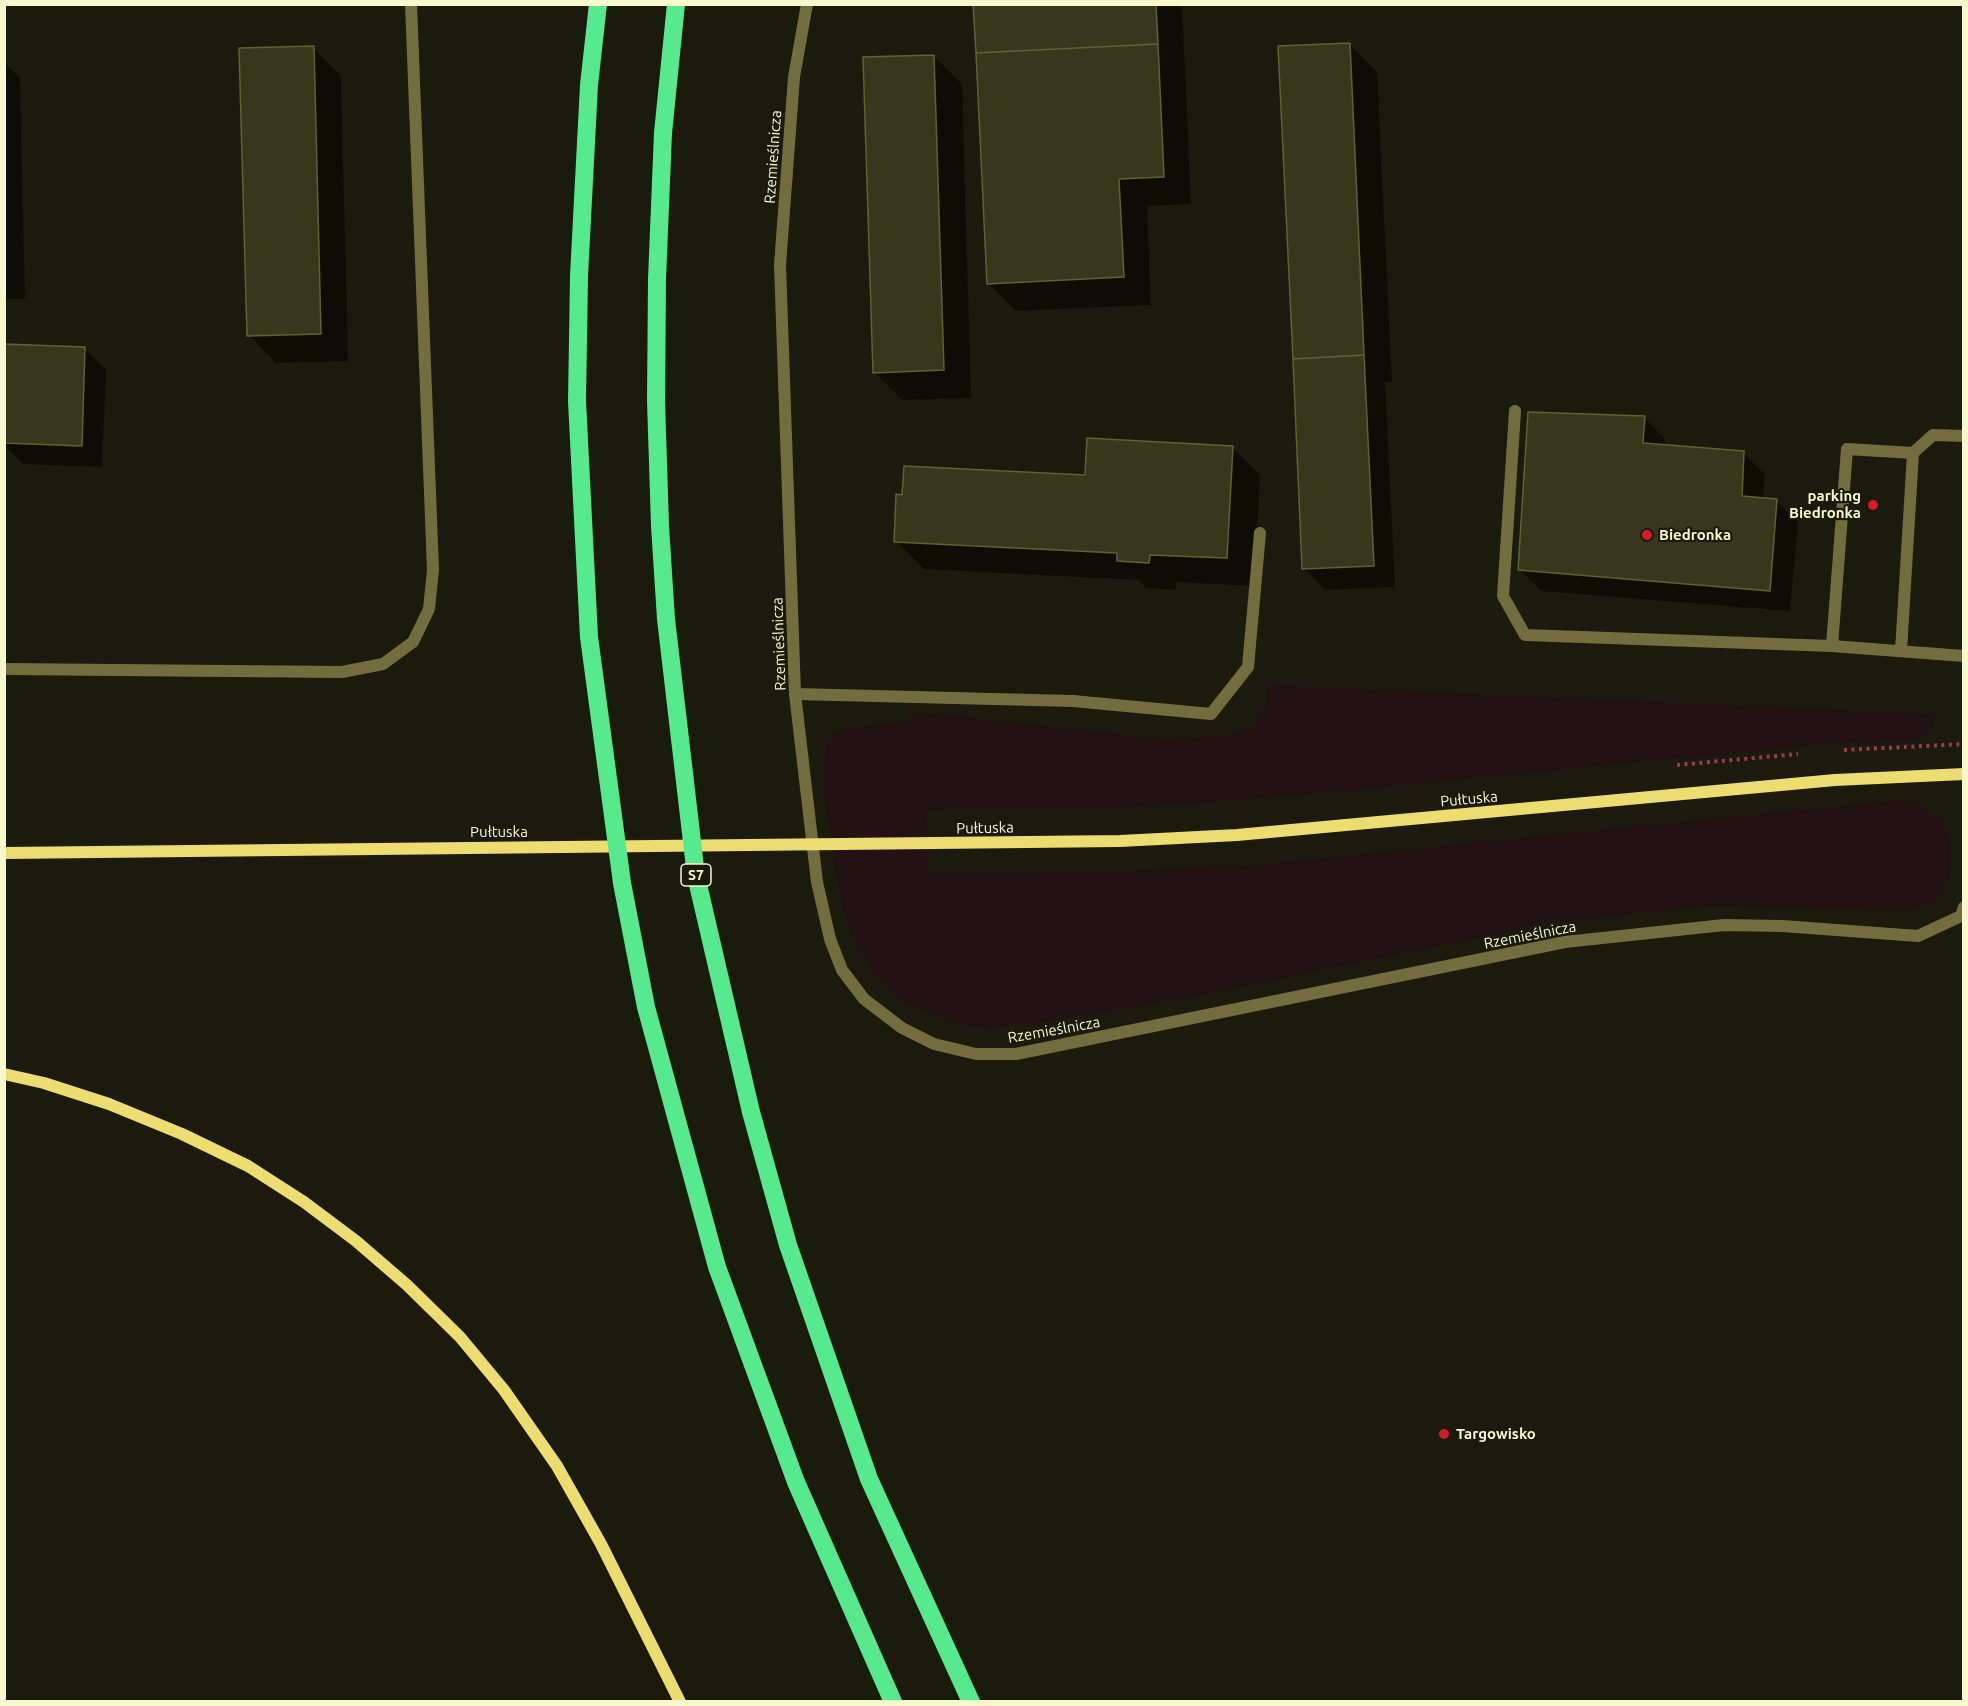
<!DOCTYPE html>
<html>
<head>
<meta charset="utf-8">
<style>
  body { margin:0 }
  #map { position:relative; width:1968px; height:1706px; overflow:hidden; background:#1a1a0d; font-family:Ubuntu,sans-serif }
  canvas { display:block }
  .frame { position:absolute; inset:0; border:6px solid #f9f7cc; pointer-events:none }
</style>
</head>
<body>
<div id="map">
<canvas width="1968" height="1706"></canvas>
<div class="frame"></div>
</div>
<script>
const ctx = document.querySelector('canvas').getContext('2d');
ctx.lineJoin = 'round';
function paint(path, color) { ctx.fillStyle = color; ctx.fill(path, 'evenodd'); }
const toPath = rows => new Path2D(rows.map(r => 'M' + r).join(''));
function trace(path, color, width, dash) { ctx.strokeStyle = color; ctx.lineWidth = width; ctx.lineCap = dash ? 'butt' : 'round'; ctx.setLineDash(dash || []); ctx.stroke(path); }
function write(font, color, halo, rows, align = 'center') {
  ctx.font = font + ' Ubuntu,sans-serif'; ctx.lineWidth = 4.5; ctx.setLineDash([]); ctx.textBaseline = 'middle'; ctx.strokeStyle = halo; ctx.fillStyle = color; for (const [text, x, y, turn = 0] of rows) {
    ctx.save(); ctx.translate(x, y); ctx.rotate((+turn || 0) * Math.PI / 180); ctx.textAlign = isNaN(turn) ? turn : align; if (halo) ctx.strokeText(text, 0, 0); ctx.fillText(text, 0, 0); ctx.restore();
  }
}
const green = toPath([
  [1267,685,1935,714,1931,730,1922,739,1838,743,1244,800,1110,808,926,810,930,873,1098,872,1257,865,1900,800,1919,803,1941,821,1950,842,1951,867,1944,889,1932,903,1911,910,1705,906,1553,922,1201,995,1035,1023,993,1027,958,1025,904,1002,883,985,850,933,839,890,822,776,827,748,833,735,846,728,899,723,918,712,1167,740,1228,735,1251,729,1267,704]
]);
const shadow = toPath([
  [975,4,1182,4,1191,204,1147,206,1151,305,1016,311,988,283],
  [1349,44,1377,72,1392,382,1385,382,1395,587,1325,590,1304,568],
  [313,48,341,76,348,361,276,363,249,335],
  [934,56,962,84,971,398,902,400,874,372],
  [4,62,20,78,25,299,4,299],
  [84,348,106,370,102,467,23,464,4,445,4,367],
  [1644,417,1665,439,1665,446,1743,453,1765,474,1763,500,1776,501,1798,522,1790,611,1541,591,1519,569],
  [1232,447,1260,475,1254,586,1177,582,1176,590,1146,588,1138,580,924,569,896,541,1087,476]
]);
const building = toPath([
  [973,4,1156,4,1158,44,976,53,973,4],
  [1350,43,1364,355,1293,359,1278,46,1350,43],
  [1158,44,1164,177,1119,179,1124,277,987,284,976,53,1158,44],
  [314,46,321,334,247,336,239,48,314,46],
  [934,55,944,370,873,373,863,57,934,55],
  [4,344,85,347,82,446,4,443,4,344],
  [1364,355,1374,566,1302,569,1293,359,1364,355],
  [1528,412,1645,416,1643,443,1744,451,1742,496,1777,499,1770,591,1518,570,1528,412],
  [1087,438,1233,446,1227,558,1150,555,1149,563,1117,561,1117,553,894,542,896,494,902,495,904,466,1085,475,1087,438]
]);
const path = toPath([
  [1844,750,1964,744],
  [1677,765,1798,754]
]);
const service = toPath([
  [1515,411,1503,596,1525,635,1832,646,1964,656],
  [1913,453,1933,435,1964,436],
  [1832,646,1847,449,1913,453,1901,651],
  [795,694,1073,701,1211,714,1248,667,1260,533]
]);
const minor = toPath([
  [807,4,794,77,780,265,795,694,817,882,830,939,842,970,864,999,902,1028,934,1044,976,1054,1016,1054,1565,942,1724,925,1782,926,1918,936,1961,916,1964,907]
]);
const tertiary = toPath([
  [4,669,342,672,383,664,413,642,429,609,433,570,411,4]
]);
const secondary = toPath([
  [4,853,1120,841,1237,835,1835,780,1964,774],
  [4,1074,44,1083,109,1104,182,1134,248,1166,304,1202,356,1241,407,1285,460,1337,504,1390,557,1466,601,1544,680,1702]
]);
const motorway = toPath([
  [598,4,589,85,579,276,577,401,589,637,622,883,646,1007,717,1267,796,1482,893,1702],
  [676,4,663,133,657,279,656,401,660,526,666,619,696,876,751,1112,788,1245,869,1479,971,1702]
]);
const markers = [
  [1873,505,6,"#d61b25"],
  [1647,535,6,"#d61b25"],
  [1444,1434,6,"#d61b25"]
];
const shields = [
  [696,875,30]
];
const shieldNames = [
  ["S7",696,875]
];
const streetNames = [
  ["Rzemieślnicza",773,157,-86],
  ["Rzemieślnicza",779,644,-92],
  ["Pułtuska",1469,799,-5],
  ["Pułtuska",985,828,-1],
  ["Pułtuska",499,832],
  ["Rzemieślnicza",1530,935,-11],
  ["Rzemieślnicza",1054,1030,-10]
];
const poiNames = [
  ["parking",1861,496,"right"],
  ["Biedronka",1861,513,"right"],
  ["Biedronka",1659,535],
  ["Targowisko",1456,1434]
];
paint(green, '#231114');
paint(shadow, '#0007');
paint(building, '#37381b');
trace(building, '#606230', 1.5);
trace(path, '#9e3a50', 4, [3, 4.5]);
trace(service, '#736d3d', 12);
trace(minor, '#736d3d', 12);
trace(tertiary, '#736d3d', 12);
trace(secondary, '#eddc6f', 12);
trace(motorway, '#56ea8c', 18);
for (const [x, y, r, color] of markers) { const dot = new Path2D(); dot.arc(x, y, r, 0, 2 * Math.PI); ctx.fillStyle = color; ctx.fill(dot); trace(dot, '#1a1a0d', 2); }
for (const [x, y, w] of shields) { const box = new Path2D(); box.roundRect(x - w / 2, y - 11, w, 22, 4.5); ctx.fillStyle = '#1a1a0d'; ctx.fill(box); trace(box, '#f9f7cc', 1.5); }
write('bold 14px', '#f9f7cc', null, shieldNames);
write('15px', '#f9f7cc', '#1a1a0d', streetNames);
write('bold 15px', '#f9f7cc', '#1a1a0d', poiNames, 'left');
</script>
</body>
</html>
